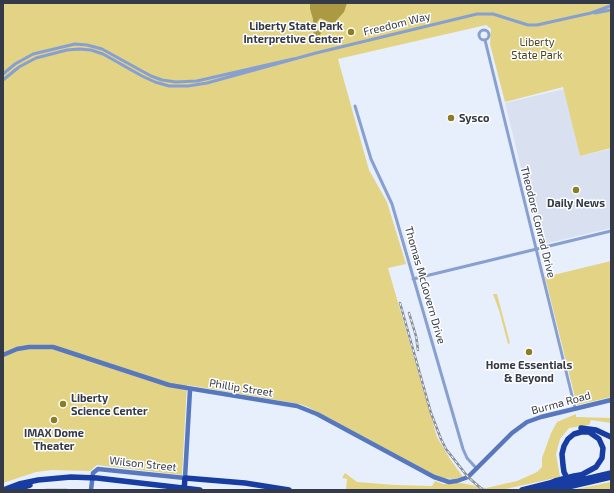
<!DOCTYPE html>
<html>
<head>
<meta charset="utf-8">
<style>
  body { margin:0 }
  #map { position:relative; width:614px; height:493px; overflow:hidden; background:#e8effc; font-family:"Exo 2",sans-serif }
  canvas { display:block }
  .frame { position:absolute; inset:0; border:4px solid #343a47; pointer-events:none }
</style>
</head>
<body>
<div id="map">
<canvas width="614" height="493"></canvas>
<div class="frame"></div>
</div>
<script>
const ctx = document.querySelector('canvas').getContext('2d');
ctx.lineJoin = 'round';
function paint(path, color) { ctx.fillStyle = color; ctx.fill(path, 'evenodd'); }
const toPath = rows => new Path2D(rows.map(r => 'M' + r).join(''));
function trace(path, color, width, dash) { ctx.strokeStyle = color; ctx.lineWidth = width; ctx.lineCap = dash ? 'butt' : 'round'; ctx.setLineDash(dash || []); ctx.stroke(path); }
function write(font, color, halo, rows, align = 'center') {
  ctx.font = font + ' "Exo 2",sans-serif'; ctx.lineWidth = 3; ctx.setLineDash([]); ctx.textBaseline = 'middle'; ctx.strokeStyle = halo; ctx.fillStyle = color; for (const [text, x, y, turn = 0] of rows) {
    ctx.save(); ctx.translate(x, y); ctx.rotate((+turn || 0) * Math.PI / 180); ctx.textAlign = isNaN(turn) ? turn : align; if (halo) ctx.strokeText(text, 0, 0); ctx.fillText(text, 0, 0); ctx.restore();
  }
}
const built = toPath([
  [564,89,580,156,611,149,611,228,540,245,505,103]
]);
const green = toPath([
  [3,3,611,3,611,148,580,156,563,87,505,102,490,44,491,29,486,25,338,59,369,170,387,202,406,264,388,268,437,437,450,459,463,477,455,479,440,478,308,407,300,404,187,385,182,475,97,465,90,471,52,470,36,472,3,483],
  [611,261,611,397,577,405,545,277],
  [493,294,497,294,510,343,508,344,499,310],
  [576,414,576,417,611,418,611,423,591,420,589,425,569,428,560,439,556,454,560,477,501,490,346,489,347,479,342,478,345,473,357,482,395,485,432,486,435,481,443,484,461,483,486,488,517,481,537,472,542,467,542,458,551,433,557,422],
  [611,482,611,490,576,489]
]);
const water = toPath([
  [310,3,347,3,344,12,335,22,333,23,329,22,320,18,316,24,317,28,321,33,320,35,315,36,314,35,313,30,313,19,310,9]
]);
const street = toPath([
  [595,13,611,10],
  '479 35a5 5 0 1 1 10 0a5 5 0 1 1-10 0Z',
  [485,40,575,408],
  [3,74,15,64,33,54,75,44,87,45,102,49,151,76,162,80,176,82,197,81,293,59],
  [3,80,19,67,36,58,67,50,79,49,91,50,103,54,142,76,155,82,169,86,188,86,207,83,316,53,477,14,493,14,528,25,537,25,591,13,610,6],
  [355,106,371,159,392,204,463,449,467,458,477,469],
  [413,279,611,231]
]);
const secondary = toPath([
  [3,355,17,349,29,347,53,347,169,385,297,406,317,414,434,477,449,482,457,481,468,477,512,433,527,422,541,417,611,400],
  [91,490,93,473,98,469,185,478,190,390]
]);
const highway = toPath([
  [581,428,596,430,611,437],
  [3,490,19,484,38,480,71,477,97,478,200,490],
  [13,490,30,485],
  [184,490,185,478,245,483,289,490],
  [522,490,550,483,555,481,574,476,580,475,583,474,596,467,602,458,603,448,599,439,589,432,581,432,574,434,568,439,564,446,562,454,563,465,564,472,566,476,567,479,571,490],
  [538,490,611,473],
  [555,490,611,477]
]);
const rail = toPath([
  [400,303,431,413,441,439,446,449,468,477,483,490],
  [409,313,416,336,418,350],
  [46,490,67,490]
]);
const markers = [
  [351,32,4,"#8d7c21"],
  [451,118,4,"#8d7c21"],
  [576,190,4,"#8d7c21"],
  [529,352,4,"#8d7c21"],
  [63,404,4,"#8d7c21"],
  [54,420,4,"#8d7c21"]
];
const streetNames = [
  ["Freedom Way",397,24,-14],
  ["Theodore Conrad Drive",538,222,76],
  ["Thomas McGovern Drive",425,285,74],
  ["Phillip Street",241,388,9],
  ["Burma Road",561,403,-15],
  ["Wilson Street",143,464,6]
];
const poiNames = [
  ["Liberty State Park",343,26,"right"],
  ["Interpretive Center",343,39,"right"],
  ["Sysco",459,118,"left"],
  ["Daily News",576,203],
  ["Home Essentials",529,365],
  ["& Beyond",529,378],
  ["Liberty",71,398,"left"],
  ["Science Center",71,411,"left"],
  ["IMAX Dome",54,433],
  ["Theater",54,446]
];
const parkNames = [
  ["Liberty",537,42],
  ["State Park",537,55]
];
paint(built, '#d9e1f1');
paint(green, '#e2d385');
paint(water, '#ab9a42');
trace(street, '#88a0d0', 3);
trace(secondary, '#5778be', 4.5);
trace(highway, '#173da3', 5.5);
trace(rail, '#878e9b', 2.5);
trace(rail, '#fff', 1, [3]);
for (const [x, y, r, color] of markers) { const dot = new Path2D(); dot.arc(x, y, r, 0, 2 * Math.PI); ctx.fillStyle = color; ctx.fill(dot); trace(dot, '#fff', 1.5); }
write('11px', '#343a47', '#fff', streetNames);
write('bold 11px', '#343a47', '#fff', poiNames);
write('11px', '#49421c', '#fff', parkNames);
</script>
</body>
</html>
